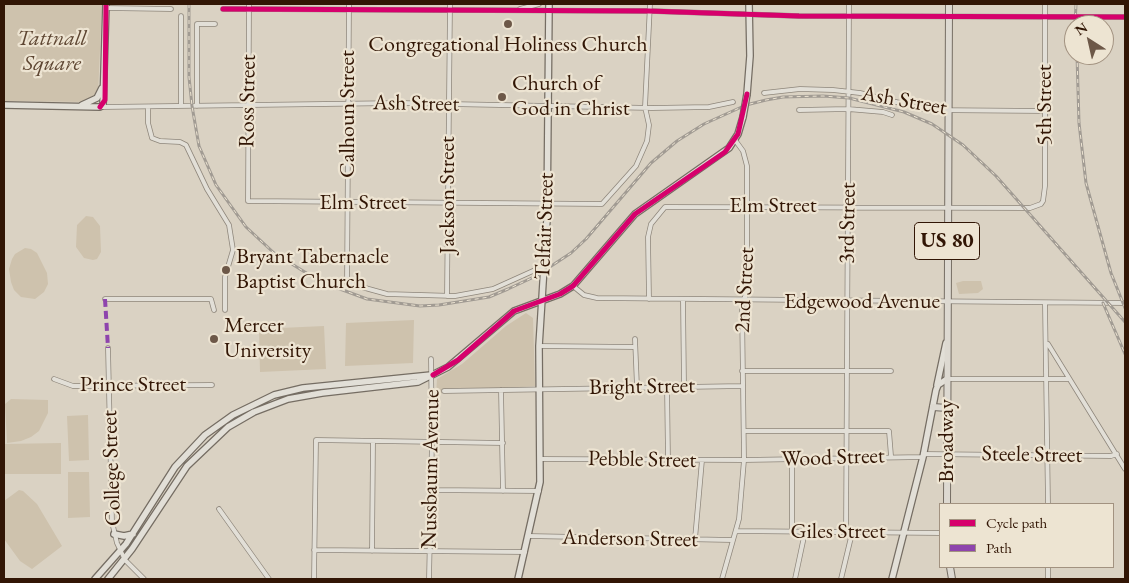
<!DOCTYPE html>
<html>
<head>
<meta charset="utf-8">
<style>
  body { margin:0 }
  #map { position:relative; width:1129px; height:583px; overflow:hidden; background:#dad2c3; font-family:"EB Garamond",serif }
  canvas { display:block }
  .frame { position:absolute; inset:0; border:5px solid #321605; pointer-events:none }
  .legend { position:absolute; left:939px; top:503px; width:175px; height:65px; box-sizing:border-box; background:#ede4d2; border:1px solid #a29280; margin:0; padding:6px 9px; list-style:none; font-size:15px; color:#321605 }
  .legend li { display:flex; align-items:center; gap:10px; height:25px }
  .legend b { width:25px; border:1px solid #a29280 }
  .north { position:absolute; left:1064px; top:15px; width:50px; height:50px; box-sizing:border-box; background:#ede4d2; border:1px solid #a29280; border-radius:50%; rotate:325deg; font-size:14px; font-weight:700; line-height:20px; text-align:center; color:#321605 }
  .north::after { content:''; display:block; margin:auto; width:18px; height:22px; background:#6d5848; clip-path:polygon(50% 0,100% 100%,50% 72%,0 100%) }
</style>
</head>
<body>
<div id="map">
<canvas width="1129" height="583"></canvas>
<div class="frame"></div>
<ul class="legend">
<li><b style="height:6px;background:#d6006c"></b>Cycle path</li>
<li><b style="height:6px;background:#8e44ad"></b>Path</li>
</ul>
<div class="north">N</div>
</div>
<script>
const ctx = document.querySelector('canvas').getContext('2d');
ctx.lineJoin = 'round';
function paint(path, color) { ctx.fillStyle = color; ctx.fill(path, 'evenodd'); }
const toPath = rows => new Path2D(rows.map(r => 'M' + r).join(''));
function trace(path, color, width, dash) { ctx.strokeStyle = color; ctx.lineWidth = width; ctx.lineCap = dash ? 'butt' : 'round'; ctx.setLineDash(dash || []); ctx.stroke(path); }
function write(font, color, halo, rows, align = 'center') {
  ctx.font = font + ' "EB Garamond",serif'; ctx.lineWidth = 4.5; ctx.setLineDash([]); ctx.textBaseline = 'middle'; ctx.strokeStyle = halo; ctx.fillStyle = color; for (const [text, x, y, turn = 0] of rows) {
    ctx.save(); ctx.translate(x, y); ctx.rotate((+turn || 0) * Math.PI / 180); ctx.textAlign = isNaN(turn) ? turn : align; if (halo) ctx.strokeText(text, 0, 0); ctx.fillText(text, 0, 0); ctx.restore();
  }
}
const green = toPath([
  [4,4,102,4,98,94,87,102,4,101],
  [86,216,93,217,100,226,101,252,97,259,93,260,84,258,76,247,77,225],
  [25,248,31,249,37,253,47,273,48,284,44,292,35,299,21,297,14,290,11,282,9,269,12,259,15,254],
  [963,281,981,281,983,289,978,293,959,294,956,283],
  [526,313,533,318,535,386,496,389,443,389,443,393,436,394,437,379,462,364,506,326],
  [414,320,413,363,345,366,346,323],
  [324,326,326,369,260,372,259,329],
  [11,399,48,400,48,413,39,431,31,437,21,441,7,443,5,404],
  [88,415,89,460,69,461,67,416],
  [61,443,61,474,4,474,4,444],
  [68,472,89,472,90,517,68,518],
  [19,490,23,491,37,504,62,546,32,569,20,561,4,539,4,501]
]);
const street = toPath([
  [249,4,248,201,602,204,636,166,647,141,649,125,645,107,650,4],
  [349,4,347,283,387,294,455,296,493,289,544,266],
  [106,8,171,9],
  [223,9,649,11,799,16,1125,17],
  [520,9,539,4],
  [181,16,181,106],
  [764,93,800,89,833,90,860,93,928,110,1045,111],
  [197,106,197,24,215,24],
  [102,107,399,103,652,108,709,107,733,102],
  [148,107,148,123,152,138,160,141,180,142,186,145,207,189,229,225,233,250,225,277,225,310],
  [799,110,848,109,883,112,892,115],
  [573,286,584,295,597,298,1125,303],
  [447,296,450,4],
  [105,299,211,299,214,310],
  [649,299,648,237,651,224,665,207,1030,208,1041,204,1043,201,1045,186,1045,4],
  [683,300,684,386],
  [1045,304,1048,504],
  [635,339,637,387],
  [1048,344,1125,469],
  [539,346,635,347],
  [108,348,112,522,117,543,125,560,144,579],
  [742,371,891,371],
  [54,379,73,386,212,385],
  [947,379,1069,379],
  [667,387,668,460],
  [501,390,503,491],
  [444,391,743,386],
  [744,431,889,431,891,456],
  [923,454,1111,456,1117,454],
  [541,459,744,460,923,457],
  [792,460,792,532],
  [431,490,539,491],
  [219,509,269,579],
  [736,531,940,533],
  [846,533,849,4],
  [528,536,732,540],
  [695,539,702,460],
  [314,550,525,552],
  [372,551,373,441],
  [1048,567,1048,579],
  [314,579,316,440,503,443],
  [429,579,432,441,431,359],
  [722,579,739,519,744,460,742,306,747,290,747,166,743,151,735,140],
  [795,579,805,532],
  [841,579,852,533]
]);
const secondary = toPath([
  [747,94,750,56,749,4],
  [4,105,100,107,103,105,106,4],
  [82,105,97,98,102,88],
  [937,385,946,343],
  [114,534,124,536,133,534],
  [95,579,126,544,175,467,205,435,233,415,274,395,303,388,431,375],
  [108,579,132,549,187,466,228,427,254,412,288,399,322,393,418,382,448,367,514,311,560,294,573,286,635,214,729,148,738,134,743,117],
  [518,579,540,482,539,346,547,219,549,4],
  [892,579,923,457,936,390,938,385,947,379]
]);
const primary = toPath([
  [933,407,947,408],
  [947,504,949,4],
  [950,567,952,579]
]);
const rail = toPath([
  [189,4,189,77,192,106,199,146,216,185,246,227,274,253,321,282,367,299,420,306,439,305,489,297,508,289,536,276,571,253,586,239,651,163,677,141,704,124,746,105,766,100,783,97,823,96,849,98,904,112,932,124,963,145,996,176,1125,322],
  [1075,25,1076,4],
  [1077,55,1079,123,1086,183,1111,273,1125,308],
  [1103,303,1125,354]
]);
const secondaryBridge = toPath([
  [743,117,747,94]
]);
const quiet = toPath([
  [105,299,108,348]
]);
const cycleway = toPath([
  [223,9,649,11,799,16,1125,17],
  [100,107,105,100,106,4],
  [433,375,458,360,514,311,560,294,573,286,635,214,725,152,738,134,747,94]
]);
const markers = [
  [508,24,5,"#6d5848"],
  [502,97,5,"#6d5848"],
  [226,270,5,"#6d5848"],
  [214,339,5,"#6d5848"]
];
const shields = [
  [947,241,65]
];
const shieldNames = [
  ["US 80",947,241]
];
const parkNames = [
  ["Tattnall",52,39],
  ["Square",52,64]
];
const poiNames = [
  ["Congregational Holiness Church",508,45,"center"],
  ["Church of",512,84],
  ["God in Christ",512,109],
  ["Bryant Tabernacle",236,257],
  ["Baptist Church",236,282],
  ["Mercer",224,326],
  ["University",224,351]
];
const streetNames = [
  ["Ross Street",248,101,-89],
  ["Ash Street",904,101,10],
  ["Ash Street",416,104,1],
  ["5th Street",1045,105,-90],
  ["Calhoun Street",348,114,-90],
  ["Jackson Street",448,195,-90],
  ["Elm Street",363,203],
  ["Elm Street",773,206],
  ["3rd Street",848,223,-89],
  ["Telfair Street",545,226,-88],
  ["2nd Street",745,290,-87],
  ["Edgewood Avenue",862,302],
  ["Prince Street",133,385],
  ["Bright Street",642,387,-1],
  ["Broadway",947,441,-90],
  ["Steele Street",1032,455,1],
  ["Wood Street",833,458,-2],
  ["Pebble Street",642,460,1],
  ["College Street",112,468,-92],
  ["Nussbaum Avenue",431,469,-89],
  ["Giles Street",838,532],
  ["Anderson Street",630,539,1]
];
paint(green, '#cec2ad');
trace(street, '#8e867b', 5.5);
trace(secondary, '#756d63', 8);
trace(primary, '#756d63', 8);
trace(street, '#e2dfd7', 4);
trace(secondary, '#e2dfd7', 5.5);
trace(primary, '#ddd9d1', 6);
trace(rail, '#a19b93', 3);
trace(rail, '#ede4d2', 1, [4]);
trace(secondaryBridge, '#756d63', 8, []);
trace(secondaryBridge, '#e2dfd7', 5.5);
trace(quiet, '#8e44ad', 4, [8, 4]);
trace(cycleway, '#d6006c', 5);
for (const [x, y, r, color] of markers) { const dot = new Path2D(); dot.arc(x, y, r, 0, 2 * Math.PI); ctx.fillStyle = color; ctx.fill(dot); trace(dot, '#ede4d2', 2); }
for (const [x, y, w] of shields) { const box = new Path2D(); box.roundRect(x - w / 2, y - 18.5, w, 37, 4); ctx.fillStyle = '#ede4d2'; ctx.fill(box); trace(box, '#321605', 1); }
write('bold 21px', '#321605', null, shieldNames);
write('italic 22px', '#5e4632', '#ede4d2', parkNames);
write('22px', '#321605', '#ede4d2', poiNames, 'left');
write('22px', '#321605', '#ede4d2', streetNames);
</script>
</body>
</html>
